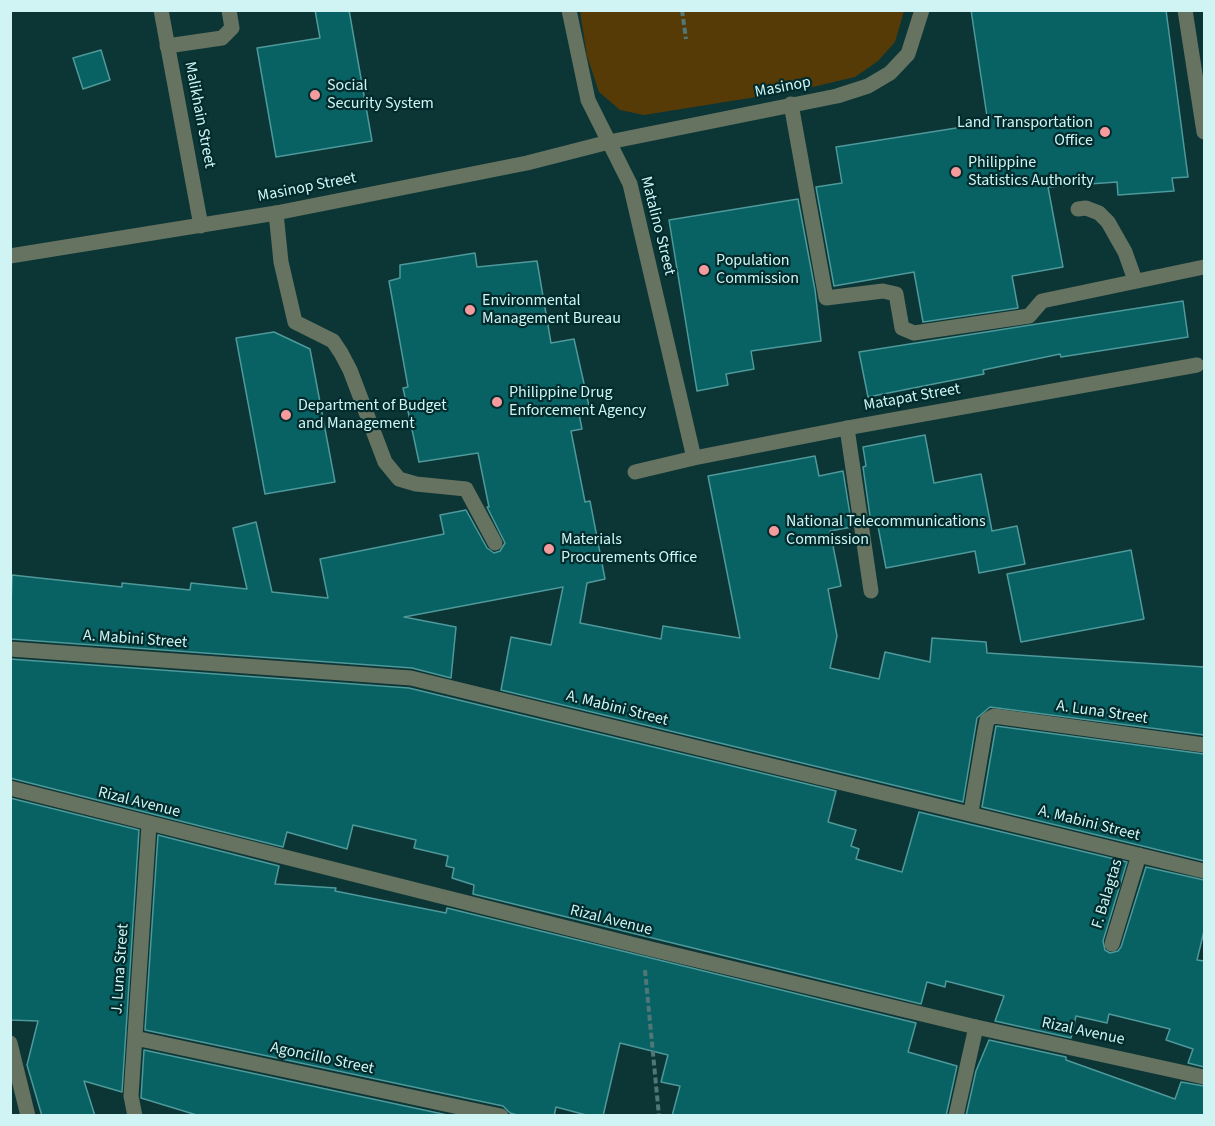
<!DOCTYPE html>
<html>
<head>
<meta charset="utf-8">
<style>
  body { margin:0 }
  #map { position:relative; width:1215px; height:1126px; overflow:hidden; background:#0c3536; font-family:"Source Sans 3",sans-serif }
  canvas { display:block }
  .frame { position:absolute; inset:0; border:12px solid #d0f4f4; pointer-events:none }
</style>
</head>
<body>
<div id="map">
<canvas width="1215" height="1126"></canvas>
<div class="frame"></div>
</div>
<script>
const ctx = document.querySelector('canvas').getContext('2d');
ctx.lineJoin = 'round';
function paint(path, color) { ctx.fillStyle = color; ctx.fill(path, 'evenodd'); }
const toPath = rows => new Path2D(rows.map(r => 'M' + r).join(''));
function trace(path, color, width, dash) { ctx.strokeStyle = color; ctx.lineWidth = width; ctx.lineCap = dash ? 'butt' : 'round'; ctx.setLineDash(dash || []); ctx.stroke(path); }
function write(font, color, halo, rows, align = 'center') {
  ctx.font = font + ' "Source Sans 3",sans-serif'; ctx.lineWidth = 4.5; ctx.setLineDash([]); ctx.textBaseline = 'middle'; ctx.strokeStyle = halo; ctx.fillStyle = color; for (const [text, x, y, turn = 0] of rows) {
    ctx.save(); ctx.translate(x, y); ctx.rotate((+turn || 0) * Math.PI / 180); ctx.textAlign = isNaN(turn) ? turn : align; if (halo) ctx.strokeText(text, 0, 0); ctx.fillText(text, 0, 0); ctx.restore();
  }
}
const green = toPath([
  [580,11,580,10,904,11,895,42,878,61,855,77,800,90,644,115,620,110,599,92,587,56]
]);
const building = toPath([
  [315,10,349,10,372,141,276,157,257,48,320,38,315,10],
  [971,10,1166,10,1188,177,1172,178,1174,191,1118,195,1117,182,1048,187,1063,267,1012,276,1018,308,923,322,914,272,834,286,816,187,842,183,836,147,988,123,971,10],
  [101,50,110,80,83,89,73,58,101,50],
  [798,199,815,290,821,341,751,351,754,369,726,374,728,385,697,391,669,220,798,199],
  [475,253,477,267,537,261,551,343,574,339,589,406,578,409,582,429,571,431,585,502,590,501,605,579,587,583,580,623,661,639,663,626,740,638,708,476,815,456,819,476,843,471,852,527,830,531,841,586,828,589,837,636,830,668,879,679,885,652,930,662,932,638,986,642,987,653,1204,667,1204,735,990,707,977,718,963,802,501,690,511,637,551,645,563,587,404,617,456,627,451,678,412,668,10,639,12,575,122,587,122,583,190,590,191,583,247,589,233,528,256,522,272,592,328,598,320,559,444,534,440,515,466,510,487,548,494,553,500,551,505,543,487,507,489,507,478,453,419,462,403,388,408,387,389,281,400,278,400,265,475,253],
  [1183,301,1188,337,1061,357,1060,354,983,370,984,374,868,397,859,352,1183,301],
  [274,332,310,349,335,482,265,494,236,338,274,332],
  [925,435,934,483,981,474,992,531,1017,526,1025,564,979,573,975,551,886,568,877,521,871,523,863,467,866,466,863,447,925,435],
  [1131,550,1144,619,1021,642,1007,574,1131,550],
  [10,659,409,688,836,791,828,822,856,830,851,846,859,849,856,859,902,872,919,812,1127,862,1103,941,1105,950,1110,953,1118,951,1121,947,1146,867,1204,880,1204,931,1197,960,1204,961,1204,1067,1188,1063,1193,1049,1166,1040,1170,1029,1109,1014,1107,1023,1076,1016,1071,1038,995,1021,1004,996,946,981,945,987,927,982,921,1004,473,894,474,885,452,878,454,868,446,866,448,856,414,848,416,840,353,825,347,849,287,832,283,847,10,778,10,659],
  [996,726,1204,754,1204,861,982,807,996,726],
  [10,798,139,830,122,1092,84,1081,95,1116,42,1116,27,1065,38,1021,10,1020,10,798],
  [158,835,279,866,275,884,336,888,335,891,446,913,447,908,916,1023,908,1052,957,1066,946,1116,672,1116,680,1086,661,1082,668,1055,620,1043,603,1116,590,1116,556,1107,554,1116,521,1116,510,1113,503,1106,145,1030,158,835],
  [989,1040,1066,1057,1066,1060,1175,1099,1181,1082,1204,1086,1204,1116,966,1116,976,1071,989,1040],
  [144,1050,452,1116,200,1116,141,1098,144,1050]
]);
const path = toPath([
  [682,10,686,39],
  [645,970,659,1116]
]);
const service = toPath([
  [1185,10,1204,132],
  [167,46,222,38,232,28,229,10],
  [791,104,826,298,883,291,896,294,902,328,914,333,1029,316,1042,301,1204,267],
  [1078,209,1086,208,1099,213,1108,222,1125,252,1135,280],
  [276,213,281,262,295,322,333,341,341,353,350,370,385,462,399,479,416,484,466,489,495,543],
  [847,428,871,591]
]);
const minor = toPath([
  [161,10,201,226],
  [569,10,588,100,630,184,694,458],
  [10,256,276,213,527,163,609,142,837,96,868,86,890,73,908,54,922,10],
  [635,472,694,458,847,428,1197,365],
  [10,649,411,678,1204,871],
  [971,812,985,730,987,720,994,716,1204,745],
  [1112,944,1139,855],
  [135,1038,501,1116],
  [135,1116,131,1096,149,825],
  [956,1116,976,1027]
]);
const tertiary = toPath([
  [10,788,651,949,976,1027,1204,1077],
  [10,1043,28,1116]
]);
const markers = [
  [315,95,6,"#f59b9e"],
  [1105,132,6,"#f59b9e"],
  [956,172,6,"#f59b9e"],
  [704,270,6,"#f59b9e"],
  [470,310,6,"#f59b9e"],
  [497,402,6,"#f59b9e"],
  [286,415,6,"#f59b9e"],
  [774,531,6,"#f59b9e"],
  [549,549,6,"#f59b9e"]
];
const poiNames = [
  ["Social",327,86],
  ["Security System",327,104],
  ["Land Transportation",1093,123,"right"],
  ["Office",1093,141,"right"],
  ["Philippine",968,163],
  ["Statistics Authority",968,181],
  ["Population",716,261],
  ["Commission",716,279],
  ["Environmental",482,301],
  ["Management Bureau",482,319],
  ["Philippine Drug",509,393],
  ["Enforcement Agency",509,411],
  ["Department of Budget",298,406],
  ["and Management",298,424],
  ["National Telecommunications",786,522],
  ["Commission",786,540],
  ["Materials",561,540],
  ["Procurements Office",561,558]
];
const streetNames = [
  ["Masinop",783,88,-11],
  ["Malikhain Street",199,115,79],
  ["Masinop Street",307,188,-11],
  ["Matalino Street",657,226,76],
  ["Matapat Street",912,398,-10],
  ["A. Mabini Street",135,640,4],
  ["A. Mabini Street",617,709,14],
  ["A. Luna Street",1102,713,8],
  ["Rizal Avenue",139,803,14],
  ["A. Mabini Street",1089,824,14],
  ["F. Balagtas",1108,894,-73],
  ["Rizal Avenue",611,921,14],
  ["J. Luna Street",121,969,-86],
  ["Rizal Avenue",1083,1032,12],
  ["Agoncillo Street",322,1059,12]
];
paint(green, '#563b06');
paint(building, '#086163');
trace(building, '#4e999a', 1.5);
trace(path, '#507777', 4, [6, 3]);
trace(service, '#657360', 15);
trace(minor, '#657360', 15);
trace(tertiary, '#657360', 15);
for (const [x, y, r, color] of markers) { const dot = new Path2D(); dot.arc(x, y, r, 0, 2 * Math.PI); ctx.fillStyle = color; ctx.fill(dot); trace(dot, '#012b2c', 2); }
write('16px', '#d0f4f4', '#012b2c', poiNames, 'left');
write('16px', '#d0f4f4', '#012b2c', streetNames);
</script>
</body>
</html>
